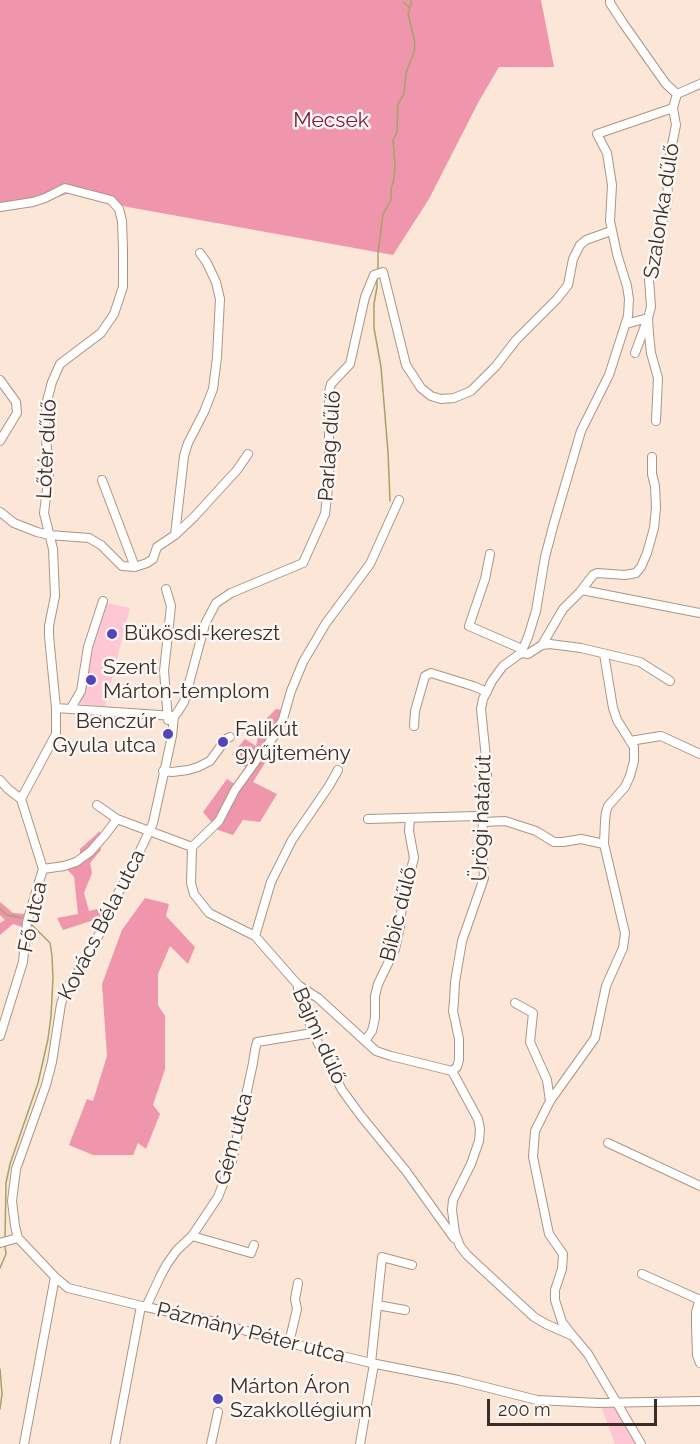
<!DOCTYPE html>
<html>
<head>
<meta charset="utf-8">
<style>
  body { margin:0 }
  #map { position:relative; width:700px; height:1444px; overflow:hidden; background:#fbe6d7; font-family:Raleway,sans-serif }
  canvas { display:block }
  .scale { position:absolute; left:487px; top:1399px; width:170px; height:27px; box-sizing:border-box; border:3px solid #382e27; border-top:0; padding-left:8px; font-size:18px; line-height:21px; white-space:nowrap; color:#382e27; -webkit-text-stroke:4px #fcf7f3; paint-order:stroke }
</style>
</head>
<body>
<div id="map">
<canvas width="700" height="1444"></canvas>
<div class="scale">200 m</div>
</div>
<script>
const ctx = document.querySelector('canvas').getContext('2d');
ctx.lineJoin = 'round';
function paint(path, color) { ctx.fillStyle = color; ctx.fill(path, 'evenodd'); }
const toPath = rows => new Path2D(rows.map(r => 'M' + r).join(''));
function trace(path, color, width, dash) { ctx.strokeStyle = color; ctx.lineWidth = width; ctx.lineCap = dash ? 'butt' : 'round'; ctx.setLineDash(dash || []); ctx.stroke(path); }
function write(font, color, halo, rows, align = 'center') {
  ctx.font = font + ' Raleway,sans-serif'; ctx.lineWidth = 5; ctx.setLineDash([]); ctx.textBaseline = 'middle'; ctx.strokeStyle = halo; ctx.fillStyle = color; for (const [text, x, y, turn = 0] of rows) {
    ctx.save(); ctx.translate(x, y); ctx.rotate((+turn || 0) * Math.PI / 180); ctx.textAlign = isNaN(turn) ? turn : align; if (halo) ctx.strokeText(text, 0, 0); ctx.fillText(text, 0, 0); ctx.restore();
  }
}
const green = toPath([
  [102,602,130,608,105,706,80,704,83,672],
  [617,1405,641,1444,615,1444,601,1406]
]);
const forest = toPath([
  [0,0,541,0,554,67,499,67,479,101,429,199,393,255,128,207,70,193,21,208,0,208],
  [276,709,282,710,270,747,273,750,253,782,277,794,260,822,243,820,233,835,218,830,203,812,227,779,236,785,248,770,232,754,245,739,256,746,261,724],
  [100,831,101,850,90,863,92,873,84,893,89,911,101,908,103,917,63,930,57,918,78,914,74,877,65,867,59,868,57,862,74,860,80,856,80,849],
  [145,898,169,904,166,916,195,947,188,964,170,946,158,974,158,1005,165,1016,165,1069,153,1105,160,1114,146,1149,138,1143,133,1155,93,1155,69,1145,87,1099,93,1101,107,1056,102,984,122,930],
  [0,902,13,913,26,914,23,927,13,924,0,935,0,923,5,920,0,915]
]);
const stream = toPath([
  [403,2,409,7],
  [378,270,378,253,383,214,391,200,391,189,394,179,395,164,393,140,397,132,398,104,404,94,406,73,414,52,415,43,408,13,411,4,411,0],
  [377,277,377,287,374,304,374,328,381,367,388,452,390,501],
  [0,909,7,915,21,918],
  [5,1238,6,1183,10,1164,38,1083,48,1039,51,1016,53,978,52,956,50,943,31,924],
  [0,1268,6,1254,5,1246],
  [0,1369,2,1394,0,1409]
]);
const minor = toPath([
  [610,0,610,3,623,23,666,84,677,94],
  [0,207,33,202,45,198,65,188,111,200,119,209,122,221,123,249,123,287,114,314,101,333,60,364,52,382,47,401,45,427,49,473,44,513,53,549,55,596,49,626,49,636,56,708,56,734,21,799],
  [626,324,648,318,635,353],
  [0,380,16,402,17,413,0,441],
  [656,421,658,378,651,353,649,335,648,318,651,307,649,279,652,264,668,199,667,172,669,160,676,125,673,108],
  [102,480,135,567],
  [399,500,370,564,326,623,303,662,291,691,283,719,276,733,235,790,219,821,192,847,191,883,194,894,209,913,255,936,298,985,298,991,313,1033,342,1090,361,1116,406,1171,454,1238],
  [0,512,14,523,37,532,49,535,89,538,101,545,122,566,135,567,147,563,153,559,157,547,175,535,184,456,188,443,204,412,213,389,217,357,220,299,216,282,207,263,200,253],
  [175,535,195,516,237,470,248,454],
  [490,554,485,579,469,626,522,649],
  [166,589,171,606,164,671,168,720],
  [582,590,700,613],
  [542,645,550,644,581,648,640,662,670,681],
  [521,653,528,654,542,645,563,609,580,592,593,575,597,573,625,575,636,573,641,567,647,553,654,528,656,508,655,486,652,474,652,457],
  [56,708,174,716,177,713,184,702,205,624,216,603,231,593,303,563,325,514,329,479,329,392,331,384,350,364,365,297,374,275,383,272,406,365,421,388,431,396,441,399,454,398,471,391,496,366,516,340,557,299,568,285,573,259,580,245,586,240,611,231],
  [71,708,81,691,88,647,103,601],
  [174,716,172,736,153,823,132,868,115,899,102,929,80,969,66,989,61,1004,52,1062,46,1085,16,1169,12,1201,15,1226,18,1238,55,1277,68,1288,146,1307,204,1319,289,1343,371,1363,458,1380,537,1400,598,1403,700,1401],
  [414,726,415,711,425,676,431,673,473,686,487,692],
  [630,741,661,736,700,754],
  [163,771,172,772,188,770,198,767,210,761,226,739,230,737],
  [0,780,8,789,21,799],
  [97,805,117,819,192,847],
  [368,819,477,816,483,817],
  [483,822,505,821,536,831,554,842,563,842,581,839,604,844],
  [43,869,64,866,76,862,90,852,105,835,117,819],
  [255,936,271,882,292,840,329,786,338,770],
  [298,985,318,998,376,1051,391,1056,452,1071],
  [515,1003,533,1013,530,1042,547,1080,550,1101],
  [0,1036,23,962,27,922,43,869,21,799],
  [365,1041,372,1031,375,1018,375,996,378,984,395,949,400,927,402,904,414,858,409,831,410,818],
  [608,1143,700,1186],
  [192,1236,251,1253,254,1245],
  [0,1243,18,1238],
  [642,1274,700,1300],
  [700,1299,696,1312,696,1325,697,1355,700,1363],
  [377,1305,405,1310],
  [146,1307,161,1275,167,1264,177,1250,192,1236,218,1197,232,1161,253,1063,255,1050,257,1042,313,1033],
  [572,1335,562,1322,555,1300,555,1290,562,1269,563,1254,549,1234,533,1157,535,1131,550,1101,595,1038,606,986,623,948,625,933,604,844,605,821,606,812,608,806,625,787,630,776,634,761,634,747,617,720,613,708,604,654],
  [289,1343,297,1309,295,1299,298,1283],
  [371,1363,382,1257,412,1265],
  [24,1444,55,1277],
  [115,1444,141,1306],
  [211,1444,218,1412],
  [360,1444,374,1364],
  [641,1444,588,1354,573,1336,546,1324,534,1317,467,1255,460,1246,455,1233,452,1210,453,1200,471,1164,479,1141,480,1129,478,1119,452,1071,457,1067,459,1060,459,1039,453,1011,454,1001,455,982,462,941,484,878,482,847,483,817,487,790,487,768,481,709,483,699,492,681,503,666,521,653,528,637,536,611,545,557,554,523,581,431,609,375,628,316,629,299,627,286,617,254,610,221,612,185,607,153,597,134,673,108,677,94,700,84]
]);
const markers = [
  [112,634,6,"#5244bb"],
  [91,680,6,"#5244bb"],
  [168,734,6,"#5244bb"],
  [223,742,6,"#5244bb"],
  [218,1399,6,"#5244bb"]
];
const parkNames = [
  ["Mecsek",331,121]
];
const streetNames = [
  ["Szalonka dűlő",662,211,-81],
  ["Parlag dűlő",330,446,-86],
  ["Lőtér dűlő",47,449,-87],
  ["Ürögi határút",482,818,-88],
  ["Bíbic dűlő",399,914,-76],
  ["Fő utca",33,917,-78],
  ["Kovács Béla utca",102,925,-63],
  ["Bajmi dűlő",319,1036,66],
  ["Gém utca",234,1139,-75],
  ["Pázmány Péter utca",251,1333,14]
];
const poiNames = [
  ["Bükösdi-kereszt",124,634],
  ["Szent",103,668],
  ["Márton-templom",103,692],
  ["Benczúr",156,722,"right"],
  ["Gyula utca",156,746,"right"],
  ["Falikút",235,730],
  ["gyűjtemény",235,754],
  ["Márton Áron",230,1387],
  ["Szakkollégium",230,1411]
];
paint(green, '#ffc6d3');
paint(forest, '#ef96ad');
trace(stream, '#a5a465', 1.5);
trace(minor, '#ad9584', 10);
trace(minor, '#fff', 8);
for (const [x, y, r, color] of markers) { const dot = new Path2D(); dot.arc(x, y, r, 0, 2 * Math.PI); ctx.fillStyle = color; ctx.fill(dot); trace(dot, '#fcf7f3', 2); }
write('21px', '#801840', '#fcf7f3', parkNames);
write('21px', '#382e27', '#fcf7f3', streetNames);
write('21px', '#382e27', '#fcf7f3', poiNames, 'left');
</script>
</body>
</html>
